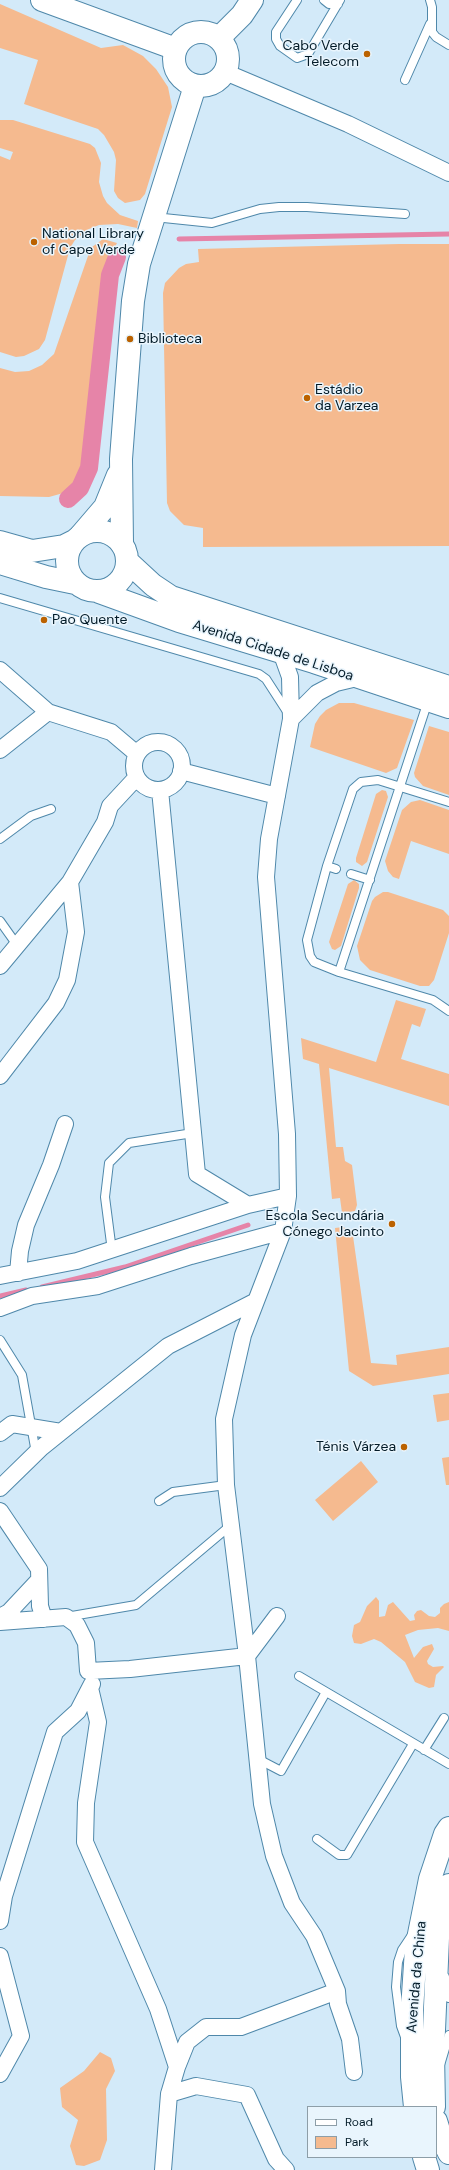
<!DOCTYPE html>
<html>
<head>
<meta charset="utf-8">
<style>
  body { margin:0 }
  #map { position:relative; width:449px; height:2170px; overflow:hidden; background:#d3eaf9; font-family:"DM Sans",sans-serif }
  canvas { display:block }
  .legend { position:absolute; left:307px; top:2106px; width:130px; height:52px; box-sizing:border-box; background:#e9f5fd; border:1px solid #8d9ea8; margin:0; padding:5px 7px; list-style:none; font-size:12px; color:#031b28 }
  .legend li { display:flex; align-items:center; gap:8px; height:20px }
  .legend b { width:20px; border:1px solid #8d9ea8 }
</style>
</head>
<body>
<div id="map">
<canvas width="449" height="2170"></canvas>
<ul class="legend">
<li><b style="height:5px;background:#fff"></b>Road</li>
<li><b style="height:11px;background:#f5ba8f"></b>Park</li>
</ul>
</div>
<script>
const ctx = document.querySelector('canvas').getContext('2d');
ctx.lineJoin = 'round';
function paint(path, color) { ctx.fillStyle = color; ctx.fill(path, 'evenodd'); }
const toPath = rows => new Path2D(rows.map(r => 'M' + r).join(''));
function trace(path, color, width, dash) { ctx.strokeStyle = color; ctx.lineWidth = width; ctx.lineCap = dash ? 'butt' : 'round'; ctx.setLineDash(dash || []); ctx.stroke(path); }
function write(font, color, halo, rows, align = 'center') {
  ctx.font = font + ' "DM Sans",sans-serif'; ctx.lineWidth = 3; ctx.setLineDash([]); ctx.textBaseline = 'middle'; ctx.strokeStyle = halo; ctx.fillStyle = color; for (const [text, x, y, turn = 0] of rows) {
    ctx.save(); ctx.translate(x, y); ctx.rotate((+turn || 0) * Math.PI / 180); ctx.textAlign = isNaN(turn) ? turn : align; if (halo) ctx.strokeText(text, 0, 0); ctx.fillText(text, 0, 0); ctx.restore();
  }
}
const green = toPath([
  [0,4,101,48,123,45,143,56,156,69,168,87,172,107,145,194,140,200,125,203,118,198,114,191,116,160,114,152,104,135,98,129,24,104,38,60,0,48],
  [0,120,13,120,90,144,95,148,101,163,99,182,103,196,107,203,120,215,138,221,137,228,118,224,99,225,89,229,75,240,70,248,45,340,39,349,24,356,16,357,0,352,0,156,10,160,13,152,0,148],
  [103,239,117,243,110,256,104,278,84,460,78,482,67,492,49,497,0,496,0,368,15,372,29,371,42,365,54,354,89,253,92,247],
  [399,244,449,244,449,546,203,547,203,528,184,525,170,511,167,503,163,293,165,283,179,268,186,264,199,262,198,249],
  [339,703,354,703,414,720,397,768,386,773,310,747,315,724,320,716,326,710],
  [429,726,449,732,449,795,423,786,415,777,414,773],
  [382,790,386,791,388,797,367,862,362,866,356,862,356,858,376,794],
  [420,800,449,810,449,854,411,841,399,879,393,877,388,871,385,861,402,810,411,802],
  [354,880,359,884,359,888,341,946,335,950,332,949,329,942,348,884],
  [383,892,388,892,443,910,449,916,449,933,434,980,429,986,420,986,370,970,360,960,357,946,372,901,375,897],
  [396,1000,426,1009,420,1027,412,1024,401,1059,449,1074,449,1106,329,1068,336,1147,343,1147,345,1161,352,1165,357,1205,355,1211,342,1213,340,1198,332,1199,319,1064,303,1059,301,1038,376,1062],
  [343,1227,351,1231,353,1236,371,1363,397,1365,396,1355,449,1347,449,1374,373,1386,349,1371,335,1228],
  [449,1393,449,1420,437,1422,433,1395],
  [449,1457,449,1485,446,1485,442,1458],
  [361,1461,378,1482,333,1521,315,1500],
  [376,1597,379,1601,379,1617,385,1616,388,1605,393,1602,410,1621,415,1620,414,1615,417,1611,421,1610,429,1616,435,1617,440,1613,440,1608,444,1604,449,1602,449,1631,438,1628,418,1630,405,1635,414,1658,423,1647,432,1644,434,1649,427,1661,428,1664,433,1667,443,1666,444,1667,436,1675,434,1687,429,1688,415,1682,405,1662,381,1642,374,1639,361,1644,354,1643,352,1636,354,1625,360,1622,367,1606],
  [100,2052,111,2058,115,2071,106,2089,107,2140,100,2160,84,2166,76,2165,70,2146,78,2120,62,2107,60,2088,84,2071]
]);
const stream = toPath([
  [179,239,449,234],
  [42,1287,125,1267,248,1225],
  [0,1296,26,1290]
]);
const canal = toPath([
  [68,499,80,488,89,468,110,275,117,257]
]);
const lane = toPath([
  [297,0,276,32,276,39,280,46,297,58,308,54,340,0],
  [324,0,329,4,338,4],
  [430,0,432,7,432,32,436,37,449,45],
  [405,80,430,24],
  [154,217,212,223,260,209,279,207,307,207,405,214],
  [0,598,259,674,266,679,288,713],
  [428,701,339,972,433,1000,449,1011],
  [0,839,31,816,51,809],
  [327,866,336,869],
  [351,874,370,880],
  [0,921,17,945],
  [339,972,314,962,310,956,307,940,327,866,353,789,361,782,378,780,449,802],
  [112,1251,105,1197,109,1163,129,1143,193,1133],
  [0,1340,22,1375,36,1453],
  [159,1501,173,1492,226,1485],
  [66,1617,136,1605,231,1525],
  [299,1676,449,1764],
  [424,1750,444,1718],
  [258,1759,281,1771,326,1692],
  [317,1839,339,1855,347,1855,413,1744],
  [445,1977,449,1998],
  [405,2037,401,2026,396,1987,398,1962,402,1950,412,1935],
  [440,2065,449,2035]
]);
const street = toPath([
  [225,72,348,124,449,173],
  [0,670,48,712,111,732,137,754],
  [291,719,317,693,336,683,357,678],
  '134 766a24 24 0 1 1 48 0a24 24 0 1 1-48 0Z',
  [0,750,48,712],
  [181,771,277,796],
  [160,790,197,1174,248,1205],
  [0,966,70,882,105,822,110,806,136,778],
  [0,1076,56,1003,67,980,76,932,70,882],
  [18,1273,20,1251,26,1225,51,1165,65,1124],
  [0,1276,77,1261,248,1205,288,1196,287,1134,266,877,269,839,291,719,290,677,281,652],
  [0,1308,32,1296,98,1286,191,1256,283,1231],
  [0,1433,12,1424,61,1432],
  [0,1488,41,1448,168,1346,254,1302],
  [0,1511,39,1569,40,1606,44,1619],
  [277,1616,247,1656,262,1804,274,1856,292,1903,314,1936,337,1991,338,2004,350,2039,354,2072],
  [0,1617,9,1612,39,1580],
  [0,1622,66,1617,77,1625,86,1643,88,1671,130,1669,247,1656,226,1485,224,1419,243,1335,283,1231,288,1196],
  [90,1688,98,1722,86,1803,85,1842,158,2009,177,2067,169,2094],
  [0,1921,4,1896,55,1732,78,1711,92,1684],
  [0,1956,21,2036,0,2074],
  [177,2067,187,2042,206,2027,241,2027,337,1991],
  [163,2170,169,2094,196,2086,247,2095,276,2159,286,2170]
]);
const secondary = toPath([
  [42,0,176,49],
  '174 59a27 27 0 1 1 54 0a27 27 0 1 1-54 0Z',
  [219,38,242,15,252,0],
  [81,535,105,507,118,475],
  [122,544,121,459,133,301,139,264,195,86]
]);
const primary = toPath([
  '67 561a30 30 0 1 1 60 0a30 30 0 1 1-60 0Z',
  [0,542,32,551,64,546,74,541],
  [127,561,153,585,171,597,449,687],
  [0,563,46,577,75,583],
  [99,592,179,621,314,662,449,707],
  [415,2107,412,2077,412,2010,416,1949,430,1879,445,1834,449,1828],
  [434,2107,433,2053,438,1938,449,1885],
  [436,2121,441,2137,449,2153],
  [424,2157,428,2170]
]);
const markers = [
  [367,54,4,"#bb6200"],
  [34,242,4,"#bb6200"],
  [130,339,4,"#bb6200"],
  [307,398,4,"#bb6200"],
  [44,620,4,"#bb6200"],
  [392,1224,4,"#bb6200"],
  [404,1447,4,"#bb6200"]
];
const poiNames = [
  ["Cabo Verde",359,46,"right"],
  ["Telecom",359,62,"right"],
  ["National Library",42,234],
  ["of Cape Verde",42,250],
  ["Biblioteca",138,339],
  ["Estádio",315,390],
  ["da Varzea",315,406],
  ["Pao Quente",52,620],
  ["Escola Secundária",384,1216,"right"],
  ["Cónego Jacinto",384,1232,"right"],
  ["Ténis Várzea",396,1447,"right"]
];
const streetNames = [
  ["Avenida Cidade de Lisboa",273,651,18],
  ["Avenida da China",417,1977,-85]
];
paint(green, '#f5ba8f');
trace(stream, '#e684a8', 5);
trace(canal, '#e684a8', 18);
trace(lane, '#4f88aa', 10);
trace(street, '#4f88aa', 18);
trace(secondary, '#4f88aa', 24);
trace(primary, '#4f88aa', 24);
trace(lane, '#fff', 8);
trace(street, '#fff', 16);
trace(secondary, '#fff', 22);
trace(primary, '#fff', 22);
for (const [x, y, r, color] of markers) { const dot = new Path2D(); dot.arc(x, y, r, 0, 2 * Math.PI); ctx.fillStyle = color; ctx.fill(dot); trace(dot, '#e9f5fd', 1.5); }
write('14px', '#031b28', '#e9f5fd', poiNames, 'left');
write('14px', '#031b28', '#e9f5fd', streetNames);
</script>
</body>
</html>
